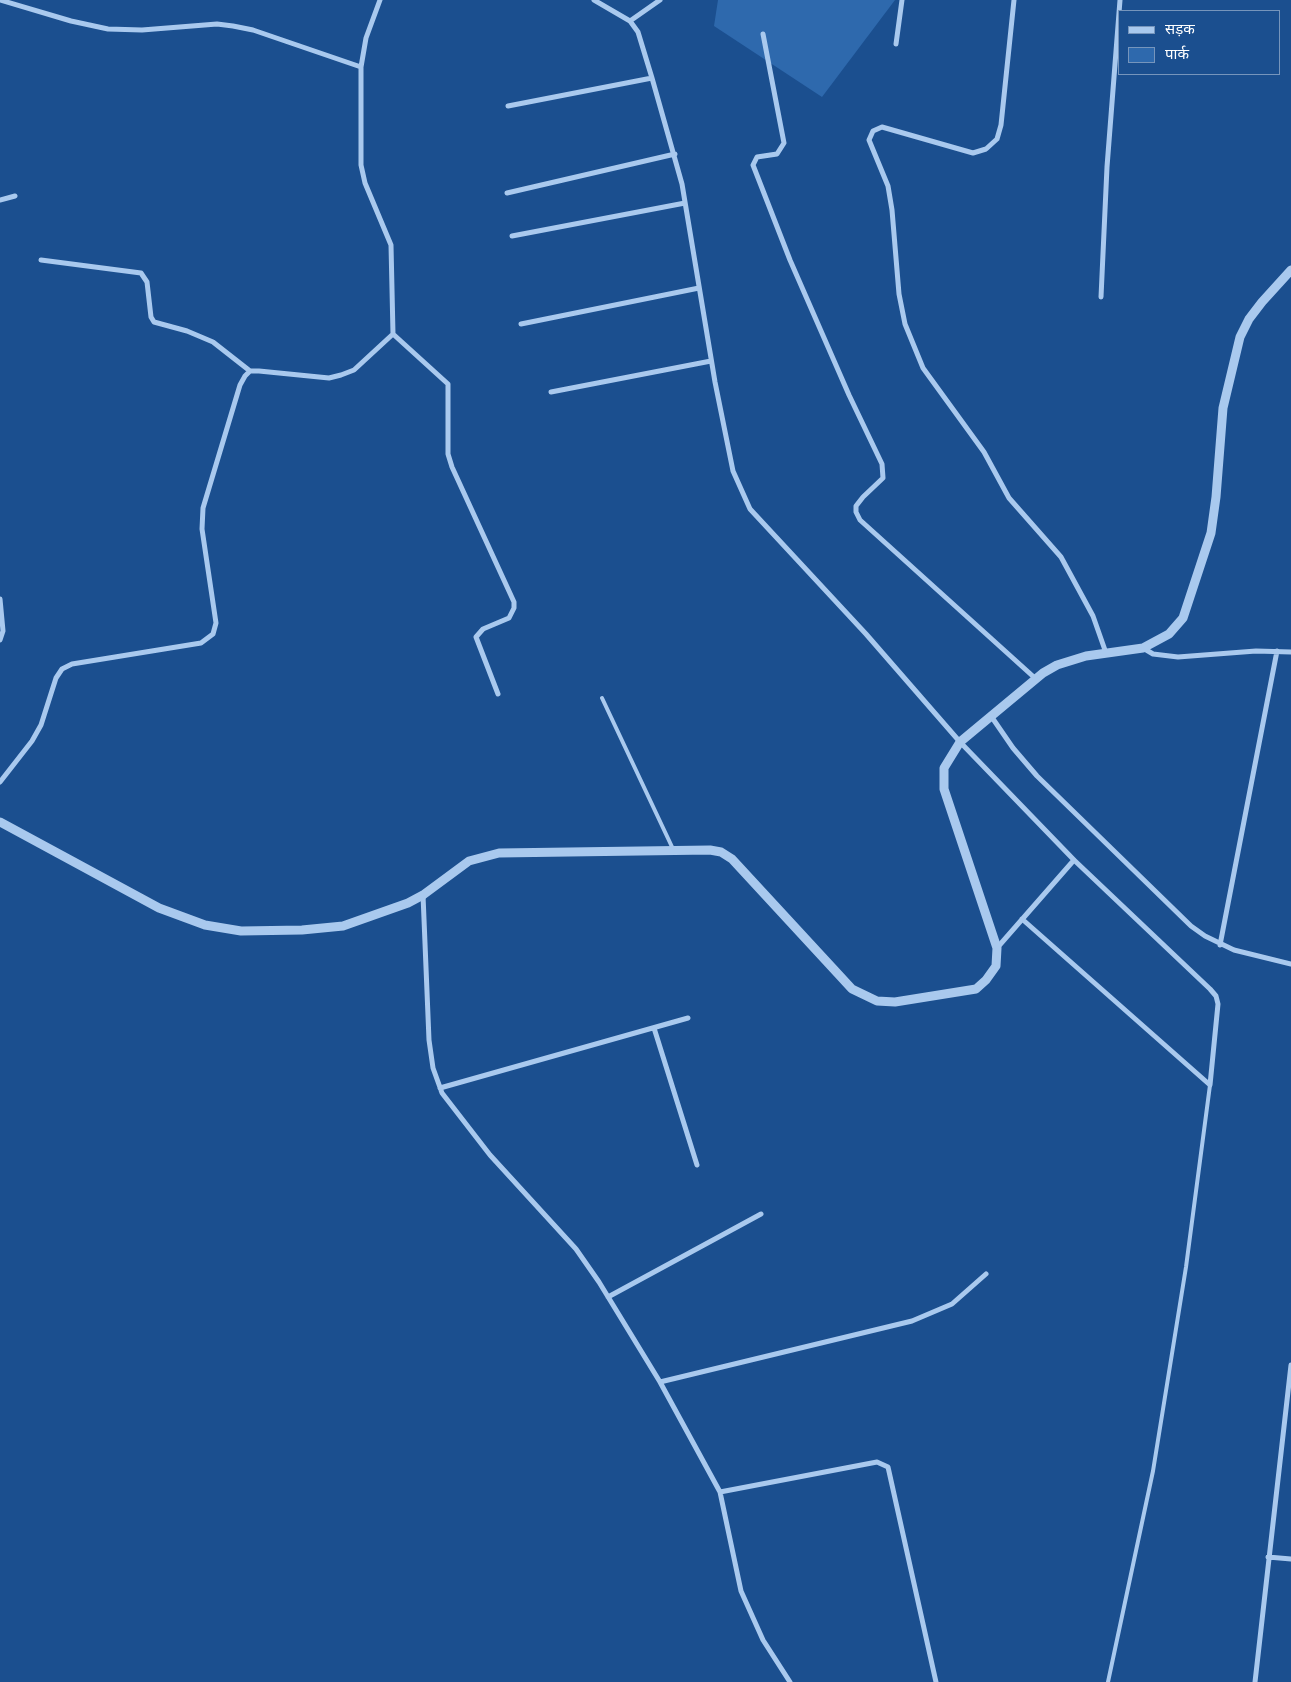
<!DOCTYPE html>
<html>
<head>
<meta charset="utf-8">
<style>
  body { margin:0 }
  #map { position:relative; width:1291px; height:1682px; overflow:hidden; background:#1b4f8f; font-family:"IBM Plex Sans","Noto Sans Devanagari",sans-serif }
  canvas { display:block }
  .legend { position:absolute; left:1118px; top:10px; width:162px; height:65px; box-sizing:border-box; background:#1b4f8f; border:1px solid #7695bc; margin:0; padding:6px 9px; list-style:none; font-size:15px; color:#fff }
  .legend li { display:flex; align-items:center; gap:10px; height:25px }
  .legend b { width:25px; border:1px solid #7695bc }
</style>
</head>
<body>
<div id="map">
<canvas width="1291" height="1682"></canvas>
<ul class="legend">
<li><b style="height:6px;background:#a9c9ee"></b>सड़क</li>
<li><b style="height:14px;background:#2e69ad"></b>पार्क</li>
</ul>
</div>
<script>
const ctx = document.querySelector('canvas').getContext('2d');
ctx.lineJoin = 'round';
function paint(path, color) { ctx.fillStyle = color; ctx.fill(path, 'evenodd'); }
const toPath = rows => new Path2D(rows.map(r => 'M' + r).join(''));
function trace(path, color, width, dash) { ctx.strokeStyle = color; ctx.lineWidth = width; ctx.lineCap = dash ? 'butt' : 'round'; ctx.setLineDash(dash || []); ctx.stroke(path); }
const green = toPath([
  [718,0,895,0,822,97,714,26]
]);
const service = toPath([
  [602,698,673,849],
  [1108,1682,1153,1471,1186,1267,1210,1085]
]);
const minor = toPath([
  [0,0,71,21,108,29,142,30,217,24,233,26,253,30,361,67],
  [594,0,630,21,638,32,652,78,682,184,715,382,733,471,750,509,866,634,960,742,1074,860,1210,989,1216,996,1218,1004,1210,1085,1022,919],
  [1014,0,1001,125,997,139,986,149,973,153,882,127,873,131,869,140,888,186,892,210,899,294,905,324,923,368,984,452,1009,498,1061,557,1093,616,1106,653],
  [630,21,660,0],
  [763,34,784,143,777,154,757,157,753,165,790,260,849,395,882,464,883,478,863,497,856,506,856,512,860,520,1036,679],
  [896,44,902,0],
  [508,106,652,78],
  [507,193,675,154],
  [0,200,15,196],
  [512,236,685,203],
  [41,260,141,273,147,282,151,317,154,322,187,331,213,342,250,371],
  [1101,297,1107,167,1120,0],
  [521,324,699,288],
  [393,334,448,384,448,454,452,467,514,602,514,608,509,618,483,629,476,637,498,694],
  [551,392,711,361],
  [0,599,3,631,0,640],
  [1143,648,1153,654,1178,657,1256,651,1291,652],
  [991,716,1013,748,1037,776,1191,926,1205,936,1234,950,1291,964],
  [0,782,32,741,41,725,56,678,62,669,72,664,201,643,213,634,216,623,202,529,203,508,240,385,245,376,250,371,259,371,329,378,341,375,354,370,393,334,391,245,365,183,361,165,361,67,366,38,380,0],
  [423,895,429,1040,433,1068,442,1093,490,1155,576,1249,599,1282,660,1382,720,1492,741,1591,763,1640,790,1682],
  [1220,945,1277,651],
  [997,948,1074,860],
  [654,1028,697,1165],
  [440,1088,688,1018],
  [608,1297,761,1214],
  [660,1382,912,1321,952,1304,986,1274],
  [720,1492,877,1462,888,1467,936,1682],
  [1268,1557,1291,1559],
  [1255,1682,1291,1365]
]);
const tertiary = toPath([
  [0,822,159,908,205,925,241,931,302,930,343,926,408,903,423,895,469,861,499,853,710,850,721,852,732,859,852,989,877,1001,895,1002,976,989,986,980,996,966,997,948,944,789,944,768,960,742,1043,673,1057,665,1086,656,1143,648,1169,634,1183,618,1211,533,1216,497,1223,408,1240,337,1249,319,1262,302,1291,270]
]);
paint(green, '#2e69ad');
trace(service, '#a9c9ee', 4);
trace(minor, '#a9c9ee', 5);
trace(tertiary, '#a9c9ee', 9);
</script>
</body>
</html>
